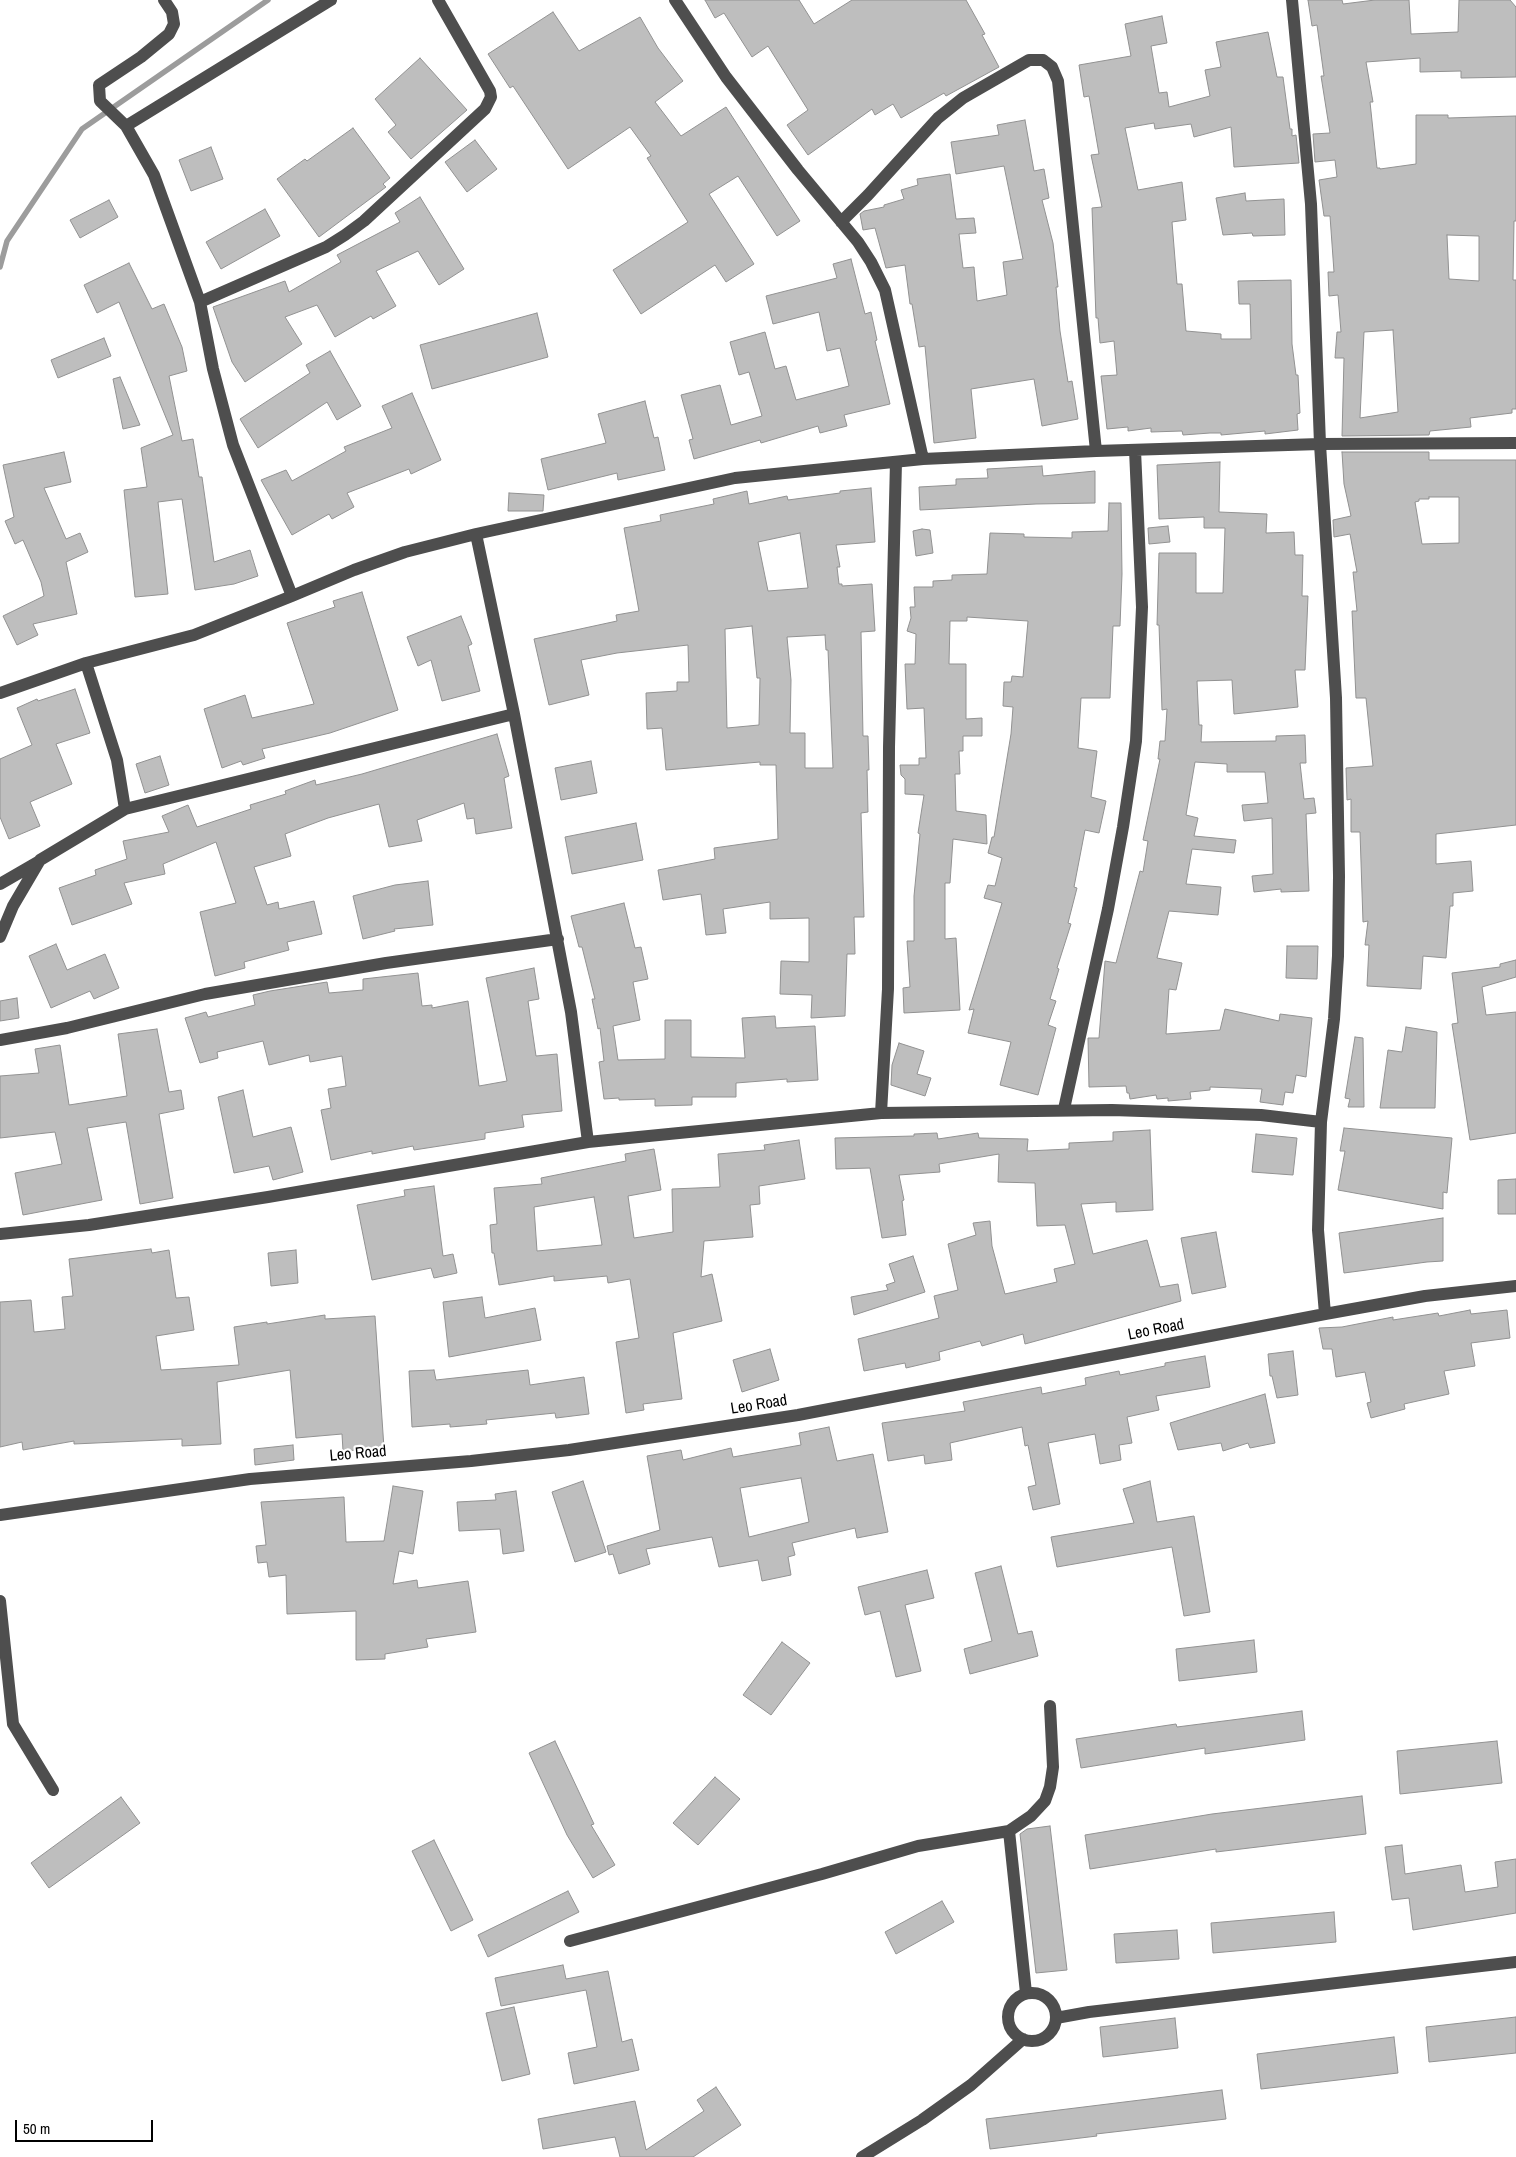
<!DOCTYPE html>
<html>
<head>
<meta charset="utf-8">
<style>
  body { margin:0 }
  #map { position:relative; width:1516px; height:2157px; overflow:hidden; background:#fff; font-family:"Archivo Narrow",sans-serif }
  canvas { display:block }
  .scale { position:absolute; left:15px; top:2120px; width:138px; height:22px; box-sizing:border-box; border:2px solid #000; border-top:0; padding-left:6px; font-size:15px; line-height:18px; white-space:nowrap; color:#000; -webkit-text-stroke:4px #fff; paint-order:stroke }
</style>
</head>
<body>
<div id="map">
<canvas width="1516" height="2157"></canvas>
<div class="scale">50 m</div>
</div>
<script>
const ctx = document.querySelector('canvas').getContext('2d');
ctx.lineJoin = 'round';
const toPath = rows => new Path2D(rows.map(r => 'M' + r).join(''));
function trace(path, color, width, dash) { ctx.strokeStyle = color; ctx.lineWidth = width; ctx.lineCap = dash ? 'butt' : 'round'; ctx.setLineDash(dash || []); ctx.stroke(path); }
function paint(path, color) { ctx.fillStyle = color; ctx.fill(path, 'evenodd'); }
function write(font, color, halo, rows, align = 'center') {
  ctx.font = font + ' "Archivo Narrow",sans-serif'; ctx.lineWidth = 4.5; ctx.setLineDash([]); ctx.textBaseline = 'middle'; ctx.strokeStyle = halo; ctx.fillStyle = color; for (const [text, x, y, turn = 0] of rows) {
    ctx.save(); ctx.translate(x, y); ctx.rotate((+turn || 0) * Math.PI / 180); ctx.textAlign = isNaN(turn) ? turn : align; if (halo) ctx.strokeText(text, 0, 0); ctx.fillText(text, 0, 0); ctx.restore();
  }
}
const stream = toPath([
  [0,267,7,241,82,129,268,0]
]);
const building = toPath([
  [705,0,799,0,814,24,852,0,966,0,985,34,982,35,999,67,946,96,944,93,901,118,893,104,875,115,872,109,808,155,787,125,808,110,768,46,752,57,724,13,715,18,705,0],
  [1308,0,1342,0,1343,4,1375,0,1409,0,1411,34,1458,32,1459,0,1510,0,1516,7,1516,77,1461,78,1461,71,1420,72,1420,58,1366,62,1373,102,1370,102,1377,168,1380,168,1380,169,1416,164,1416,115,1448,115,1448,118,1516,116,1516,221,1514,221,1513,280,1516,280,1516,409,1512,409,1512,413,1470,418,1471,427,1430,431,1429,435,1342,436,1344,358,1335,358,1337,332,1341,332,1338,295,1329,296,1328,272,1334,272,1330,216,1324,216,1319,180,1337,177,1335,160,1315,162,1313,134,1330,133,1321,76,1324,76,1317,25,1312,26,1308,0],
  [1447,235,1479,236,1479,281,1449,279,1447,235],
  [1393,330,1398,412,1360,418,1364,332,1393,330],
  [553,12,579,51,640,17,658,48,683,81,655,102,681,136,726,107,800,221,777,236,738,176,709,194,754,264,726,282,715,265,641,314,613,270,688,222,647,158,651,156,630,127,568,169,513,86,510,88,488,54,553,12],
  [1162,16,1167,43,1151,46,1159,93,1167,92,1169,107,1210,96,1205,70,1221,67,1216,42,1268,32,1277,77,1283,77,1290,129,1292,129,1292,136,1296,135,1299,163,1234,167,1231,127,1194,137,1191,124,1155,129,1154,123,1125,128,1138,190,1182,182,1186,220,1172,222,1177,284,1182,284,1186,331,1221,334,1221,339,1251,339,1250,304,1239,304,1238,281,1291,280,1292,344,1296,375,1298,375,1300,413,1297,414,1298,430,1265,434,1265,431,1221,435,1221,433,1210,433,1183,435,1182,431,1151,432,1151,428,1128,431,1128,427,1107,429,1101,376,1117,375,1114,341,1100,343,1098,318,1096,318,1092,208,1102,207,1091,155,1099,154,1089,96,1084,97,1079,65,1131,56,1125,24,1162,16],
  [420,58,467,110,411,159,388,132,396,125,375,99,420,58],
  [1025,120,1034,171,1044,169,1049,198,1042,200,1053,243,1058,287,1056,287,1060,331,1068,382,1072,381,1078,419,1042,426,1034,379,971,389,976,438,934,443,925,346,919,347,912,304,910,304,905,265,886,268,875,228,863,230,860,214,864,211,884,207,884,205,904,199,901,190,918,185,917,179,950,174,956,219,974,218,976,233,959,234,963,268,974,267,977,301,1007,295,1003,262,1023,259,1004,166,956,174,951,142,999,135,997,125,1025,120],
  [353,128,390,178,383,184,386,187,319,237,277,179,305,159,307,161,353,128],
  [475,140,497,169,467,192,445,162,475,140],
  [211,147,223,179,191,191,179,160,211,147],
  [1245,193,1246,201,1284,199,1285,235,1253,236,1252,233,1223,235,1216,198,1245,193],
  [420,197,464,269,439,285,418,251,376,271,396,306,373,319,371,316,335,337,317,305,285,317,302,344,245,382,232,362,213,307,285,281,289,292,341,262,337,255,400,222,395,213,420,197],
  [109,200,118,217,80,238,70,220,109,200],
  [265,209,280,236,221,269,206,242,265,209],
  [851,259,865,314,871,312,877,340,875,341,890,404,844,415,847,426,820,433,818,426,761,443,760,440,694,459,689,440,693,439,681,395,720,385,731,425,762,416,749,372,739,375,730,342,765,332,775,369,786,366,796,400,849,386,840,348,827,351,819,312,773,324,766,296,837,278,833,264,851,259],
  [129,263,152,309,164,304,182,347,187,371,169,376,182,441,193,439,199,477,202,477,214,562,250,550,258,576,234,584,195,590,182,499,158,502,168,594,135,597,124,490,147,487,141,448,173,435,119,302,97,313,84,285,129,263],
  [537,313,548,357,432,389,420,345,537,313],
  [104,338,111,356,58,378,51,360,104,338],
  [330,351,361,406,337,420,327,402,258,448,240,419,310,373,306,365,330,351],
  [120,377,140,425,123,429,113,379,120,377],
  [412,393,441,460,411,474,409,469,347,493,354,507,332,519,329,514,292,535,261,480,286,470,292,481,346,451,344,447,392,428,382,406,412,393],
  [645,401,654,438,658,437,665,470,618,480,617,473,548,490,541,459,606,443,598,414,645,401],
  [64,452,71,482,44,488,66,539,80,533,88,552,66,562,77,614,33,624,38,635,17,645,3,616,44,596,41,582,23,540,15,544,5,521,14,517,3,465,64,452],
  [1342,452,1429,452,1429,460,1516,460,1516,825,1436,834,1436,864,1471,861,1473,891,1453,893,1453,906,1450,906,1446,958,1423,956,1421,989,1367,986,1369,945,1365,945,1368,921,1363,922,1360,832,1351,832,1351,799,1347,800,1346,768,1373,766,1366,698,1356,698,1352,611,1357,611,1353,572,1357,572,1350,534,1334,537,1333,520,1351,516,1344,484,1342,452],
  [1429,497,1459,497,1459,543,1422,544,1415,502,1419,501,1419,499,1429,499,1429,497],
  [1220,462,1219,512,1267,514,1266,533,1294,532,1295,555,1303,555,1302,596,1308,596,1305,670,1295,670,1298,707,1234,714,1232,680,1197,681,1199,725,1202,725,1201,742,1276,741,1276,736,1305,735,1306,763,1300,763,1304,799,1314,798,1316,813,1306,814,1309,891,1281,892,1281,889,1254,892,1252,876,1273,874,1272,818,1244,821,1242,805,1268,803,1265,772,1227,772,1227,764,1195,762,1186,815,1198,818,1194,836,1236,840,1234,853,1192,849,1186,884,1221,887,1218,915,1169,911,1157,958,1182,963,1176,990,1169,989,1166,1034,1220,1030,1225,1009,1279,1021,1280,1014,1312,1018,1306,1077,1296,1075,1293,1093,1285,1092,1283,1105,1260,1102,1262,1089,1210,1087,1210,1090,1190,1092,1191,1099,1168,1101,1168,1098,1157,1099,1156,1095,1130,1099,1129,1093,1127,1093,1126,1086,1089,1087,1088,1038,1099,1038,1105,961,1116,963,1140,871,1143,872,1148,841,1143,840,1160,759,1158,759,1160,741,1165,741,1167,709,1162,710,1159,625,1157,625,1159,553,1196,553,1196,593,1223,593,1225,528,1204,528,1204,517,1159,519,1157,465,1220,462],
  [1042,466,1043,476,1095,471,1095,503,1036,504,920,510,919,487,956,485,956,479,988,478,987,469,1042,466],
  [871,488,875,542,836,545,840,567,837,567,839,584,842,584,842,586,872,584,875,631,861,632,863,736,868,736,869,770,867,770,868,812,861,813,864,917,854,917,855,954,847,954,845,1016,811,1018,812,995,780,994,781,961,809,962,809,918,770,919,770,902,723,909,726,933,706,935,701,894,663,900,658,870,715,859,714,848,778,839,776,765,760,765,760,762,666,770,662,728,647,729,646,693,677,691,677,682,689,682,688,645,617,653,581,660,589,695,549,705,534,639,617,621,616,615,639,611,624,528,661,521,660,515,714,504,713,499,747,491,749,504,787,496,788,500,840,493,840,491,871,488],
  [800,533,808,588,768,591,758,542,800,533],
  [752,626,757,678,760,678,759,725,727,728,725,629,752,626],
  [825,635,826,650,828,650,833,768,805,768,805,733,790,733,791,680,787,637,825,635],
  [509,493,544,495,543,511,508,511,509,493],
  [1109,503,1121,503,1122,574,1120,626,1113,626,1110,698,1081,698,1078,748,1097,751,1091,797,1106,801,1099,833,1085,830,1074,887,1077,888,1068,923,1071,924,1057,968,1059,969,1050,999,1056,1001,1048,1025,1056,1028,1038,1095,1000,1085,1011,1042,968,1033,974,1009,969,1010,1002,903,984,898,988,885,995,886,1002,858,988,853,992,837,994,837,1011,734,1013,707,1003,706,1004,682,1011,682,1012,676,1023,677,1028,621,967,617,967,621,950,621,949,664,966,664,966,719,982,718,982,736,963,736,963,751,959,751,960,774,955,774,956,811,986,815,987,844,953,839,950,883,945,883,945,939,956,938,960,1010,904,1013,903,988,910,987,907,941,914,941,914,896,920,834,918,833,924,795,905,794,905,779,901,775,900,765,919,765,919,758,926,758,924,708,907,709,905,664,915,664,916,634,907,631,911,618,910,607,915,607,914,587,933,587,933,581,952,580,952,575,987,574,990,533,1024,534,1024,537,1072,538,1072,532,1108,531,1109,503],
  [1168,526,1170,542,1149,544,1148,528,1168,526],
  [922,529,930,530,933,553,916,556,913,531,922,529],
  [362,592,398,710,330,733,262,749,265,758,243,765,241,761,222,768,204,709,245,695,252,718,314,704,287,623,335,607,333,601,362,592],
  [461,616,472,644,468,646,480,691,442,701,431,660,418,666,407,637,461,616],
  [75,689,90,733,56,744,72,784,30,802,40,826,9,839,0,817,0,759,32,745,17,708,37,699,38,701,75,689],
  [497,734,509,776,504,778,512,828,476,834,474,818,467,819,464,803,417,820,422,841,389,847,379,804,328,818,285,834,291,856,254,867,267,905,278,902,279,909,314,901,322,934,287,942,289,950,244,962,245,968,215,976,200,912,236,903,216,842,163,864,165,874,124,883,132,904,72,925,59,888,96,875,95,870,127,859,123,841,169,832,162,816,188,805,197,827,251,809,250,805,286,794,285,791,315,780,316,785,362,774,497,734],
  [160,756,169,785,145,793,136,764,160,756],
  [591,761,597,793,561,800,555,768,591,761],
  [636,823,643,860,572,874,565,837,636,823],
  [428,881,433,925,394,929,395,931,363,939,353,896,395,885,428,881],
  [624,903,635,948,641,947,648,979,633,982,640,1020,613,1026,618,1060,665,1059,665,1020,691,1020,691,1057,745,1058,742,1018,775,1016,776,1028,815,1026,818,1080,787,1082,787,1079,736,1083,736,1097,692,1097,692,1105,655,1106,655,1099,619,1100,619,1098,604,1099,599,1062,604,1061,600,1028,598,1029,592,999,595,999,582,947,579,947,571,916,624,903],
  [56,944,67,970,105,954,119,988,94,999,90,991,51,1008,29,956,56,944],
  [1287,946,1318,946,1317,979,1286,978,1287,946],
  [1516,960,1516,977,1482,987,1486,1015,1516,1012,1516,1133,1470,1140,1452,1024,1458,1023,1452,973,1500,967,1500,964,1516,960],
  [534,968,539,999,528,1001,536,1056,557,1054,562,1111,522,1115,524,1127,485,1133,485,1139,414,1150,413,1146,372,1154,372,1151,331,1160,321,1110,331,1108,328,1089,346,1086,342,1056,310,1062,309,1055,269,1065,263,1041,217,1052,218,1058,200,1063,185,1018,206,1012,208,1017,255,1005,253,995,270,991,327,982,329,993,363,990,363,979,418,973,422,1006,432,1005,432,1008,468,1001,479,1086,507,1081,486,978,534,968],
  [17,998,19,1018,0,1021,0,1001,17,998],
  [1406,1027,1437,1032,1435,1108,1380,1108,1388,1050,1402,1052,1406,1027],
  [157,1029,169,1092,181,1090,184,1109,159,1114,173,1198,140,1204,126,1122,87,1128,102,1200,23,1215,15,1173,62,1164,55,1132,0,1138,0,1076,39,1073,35,1049,60,1045,69,1105,127,1096,118,1034,157,1029],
  [1355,1037,1363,1038,1364,1107,1348,1107,1350,1099,1345,1098,1355,1037],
  [899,1043,924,1051,917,1074,931,1078,925,1096,891,1085,892,1065,899,1043],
  [243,1090,253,1137,291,1127,303,1172,273,1180,269,1166,234,1173,218,1097,243,1090],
  [1344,1128,1452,1138,1447,1193,1443,1192,1443,1209,1338,1190,1345,1151,1340,1151,1344,1128],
  [1150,1130,1153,1210,1116,1212,1116,1202,1081,1204,1093,1254,1147,1240,1160,1287,1178,1284,1181,1301,1025,1344,1023,1334,982,1346,980,1341,939,1352,940,1360,906,1368,905,1363,864,1371,858,1339,939,1318,934,1296,958,1290,948,1244,976,1235,973,1223,990,1221,992,1246,1005,1294,1057,1282,1054,1269,1075,1264,1065,1225,1037,1226,1035,1183,998,1182,999,1154,939,1164,940,1172,899,1175,904,1200,902,1201,906,1235,882,1238,870,1168,836,1169,835,1138,914,1136,914,1134,937,1133,938,1139,978,1133,979,1138,1028,1139,1027,1151,1069,1149,1069,1143,1113,1141,1113,1132,1150,1130],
  [1256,1134,1297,1138,1293,1175,1252,1172,1256,1134],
  [799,1140,805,1179,759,1186,760,1204,750,1205,753,1237,704,1241,701,1277,712,1274,722,1321,673,1333,682,1399,643,1404,644,1410,626,1413,616,1342,639,1338,630,1279,608,1283,607,1276,554,1281,554,1276,499,1285,494,1253,492,1253,490,1225,497,1224,494,1188,542,1184,541,1178,626,1161,625,1154,654,1149,661,1190,628,1196,634,1238,673,1232,672,1189,720,1187,718,1154,765,1150,764,1145,799,1140],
  [594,1197,602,1245,537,1251,534,1207,594,1197],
  [1516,1179,1516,1214,1498,1214,1498,1180,1516,1179],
  [434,1186,443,1256,453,1254,457,1273,434,1278,431,1268,372,1280,357,1205,405,1196,404,1190,434,1186],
  [1443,1218,1443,1261,1427,1262,1344,1273,1339,1233,1443,1218],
  [1216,1232,1226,1287,1192,1294,1181,1238,1216,1232],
  [151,1249,152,1253,169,1250,176,1298,189,1297,194,1330,156,1336,161,1370,239,1365,234,1327,267,1322,267,1324,325,1315,325,1319,375,1316,384,1448,343,1451,342,1434,296,1438,290,1370,217,1382,221,1444,182,1446,182,1439,74,1444,74,1441,23,1450,22,1442,0,1447,0,1302,31,1300,34,1332,65,1329,62,1297,73,1296,69,1259,151,1249],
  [296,1250,298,1283,271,1286,268,1253,296,1250],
  [913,1256,925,1292,854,1315,851,1297,888,1290,886,1285,895,1282,889,1264,913,1256],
  [482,1297,485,1318,535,1308,541,1340,449,1357,443,1302,482,1297],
  [1470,1310,1471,1314,1507,1310,1510,1338,1471,1343,1475,1366,1444,1371,1449,1394,1404,1404,1405,1409,1371,1418,1367,1403,1371,1402,1365,1372,1336,1377,1332,1349,1323,1349,1319,1328,1342,1327,1393,1317,1393,1320,1438,1313,1439,1316,1470,1310],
  [770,1349,779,1380,742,1392,733,1360,770,1349],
  [1293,1351,1298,1395,1277,1398,1272,1376,1270,1376,1268,1354,1293,1351],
  [1205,1356,1210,1387,1156,1396,1159,1410,1127,1417,1132,1443,1119,1445,1121,1460,1100,1464,1095,1434,1048,1443,1060,1504,1033,1510,1028,1487,1036,1485,1028,1445,1025,1446,1022,1427,950,1443,952,1460,925,1464,924,1455,888,1461,882,1423,965,1411,963,1402,1041,1387,1042,1394,1086,1385,1085,1378,1119,1371,1120,1375,1165,1366,1165,1363,1205,1356],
  [434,1370,436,1380,528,1370,530,1385,584,1377,589,1414,556,1418,555,1413,486,1420,487,1424,450,1427,450,1424,412,1427,409,1371,434,1370],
  [1265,1394,1275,1443,1250,1448,1248,1443,1223,1451,1221,1443,1178,1450,1170,1423,1265,1394],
  [829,1427,837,1461,873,1454,888,1532,857,1538,855,1528,792,1543,795,1555,788,1557,791,1575,762,1581,758,1560,719,1567,712,1537,646,1549,650,1564,619,1574,613,1554,609,1555,607,1546,660,1530,647,1456,681,1450,683,1460,731,1448,733,1457,801,1445,799,1433,829,1427],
  [801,1478,809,1522,749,1537,740,1488,801,1478],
  [293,1445,294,1460,255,1465,254,1449,293,1445],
  [583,1481,606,1552,575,1562,552,1492,583,1481],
  [1150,1481,1157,1522,1194,1516,1210,1612,1184,1616,1172,1547,1057,1567,1051,1537,1134,1523,1123,1489,1150,1481],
  [393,1486,423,1491,413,1554,399,1551,393,1584,417,1580,418,1588,468,1581,476,1632,426,1639,428,1647,385,1654,385,1659,356,1660,356,1611,287,1614,286,1575,269,1577,267,1562,258,1563,256,1546,266,1545,261,1502,344,1497,346,1542,384,1541,393,1486],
  [516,1491,524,1551,503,1554,500,1529,459,1531,457,1502,496,1500,495,1494,516,1491],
  [1001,1566,1018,1634,1032,1631,1038,1656,970,1674,964,1649,992,1641,975,1573,1001,1566],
  [927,1570,934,1598,905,1605,921,1671,896,1677,880,1611,865,1615,858,1587,927,1570],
  [1254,1640,1257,1672,1179,1681,1176,1649,1254,1640],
  [782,1642,810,1663,771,1715,743,1695,782,1642],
  [1302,1711,1305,1740,1205,1754,1205,1748,1081,1768,1076,1739,1176,1724,1177,1727,1302,1711],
  [555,1741,594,1824,591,1825,615,1865,593,1878,567,1835,529,1753,555,1741],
  [1497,1741,1502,1783,1400,1794,1397,1751,1497,1741],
  [715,1777,740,1799,698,1845,673,1823,715,1777],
  [1362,1796,1366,1834,1216,1852,1216,1849,1090,1869,1085,1835,1212,1814,1362,1796],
  [121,1797,140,1823,49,1888,31,1863,121,1797],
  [1050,1826,1067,1970,1036,1973,1020,1834,1027,1829,1050,1826],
  [434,1840,473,1920,451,1931,412,1851,434,1840],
  [1402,1845,1405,1874,1461,1865,1465,1892,1498,1887,1495,1862,1516,1859,1516,1913,1413,1930,1409,1898,1392,1900,1385,1847,1402,1845],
  [568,1891,579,1912,488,1957,478,1935,568,1891],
  [942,1901,954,1922,896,1954,885,1932,942,1901],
  [1334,1912,1336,1942,1213,1953,1211,1923,1334,1912],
  [1177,1930,1179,1959,1116,1963,1114,1934,1177,1930],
  [563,1965,566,1979,608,1971,622,2042,632,2039,639,2070,574,2084,568,2053,597,2047,586,1990,501,2006,495,1978,563,1965],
  [514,2007,530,2074,502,2081,486,2013,514,2007],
  [1516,2017,1516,2053,1429,2062,1426,2027,1516,2017],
  [1175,2018,1178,2048,1103,2057,1100,2027,1175,2018],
  [1394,2037,1398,2073,1261,2089,1257,2054,1394,2037],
  [716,2087,741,2125,693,2157,620,2157,615,2137,543,2149,538,2119,635,2101,646,2150,704,2111,697,2100,716,2087],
  [1222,2090,1226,2119,1096,2134,1097,2136,990,2149,986,2119,1222,2090]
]);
const minor = toPath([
  [164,0,172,12,174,24,169,34,141,57,99,85,100,101,126,126,154,175,200,302,213,369,233,445,292,596],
  [675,0,726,77,798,170,858,242,871,262,885,290,923,459],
  [1292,0,1311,204,1320,444,1336,698,1339,876,1338,956,1334,1019,1321,1122,1318,1230,1325,1314],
  [126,126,331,0],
  [841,222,868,195,938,118,963,98,1029,60,1043,60,1052,67,1058,81,1096,451],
  [200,302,326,247,345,235,364,221,485,109,491,97,490,91,438,0],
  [476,534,514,714,571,1012,588,1142],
  [0,693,86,663,194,635,292,596,354,570,405,552,476,534,735,478,923,459,1096,451,1320,444,1516,443],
  [125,809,514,714],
  [0,884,38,862],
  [0,937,13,906,40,860,125,809,117,760,86,663],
  [0,1040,67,1028,205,994,386,963,558,939],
  [1064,1109,1108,909,1123,827,1136,741,1142,607,1135,450],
  [881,1113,888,989,889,747,896,462],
  [0,1234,89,1225,268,1197,588,1142,881,1113,1112,1110,1261,1115,1321,1122],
  [0,1515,250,1479,471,1461,569,1450,798,1415,1325,1314,1425,1296,1516,1286],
  [0,1601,13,1724,53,1790],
  [1009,1831,1026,1993],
  [570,1941,822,1874,918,1846,1009,1831,1031,1816,1045,1801,1050,1787,1053,1767,1050,1706],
  '1008 2017a24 24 0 1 1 48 0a24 24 0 1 1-48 0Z',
  [1056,2018,1089,2012,1516,1962],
  [862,2157,922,2120,971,2085,1023,2039]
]);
const streetNames = [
  ["Leo Road",1156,1330,-11],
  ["Leo Road",759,1405,-9],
  ["Leo Road",358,1454,-5]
];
trace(stream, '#9c9c9c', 5.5);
paint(building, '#bebebe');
trace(building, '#929292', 1);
trace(minor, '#4e4e4e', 12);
write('16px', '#000', '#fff', streetNames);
</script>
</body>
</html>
